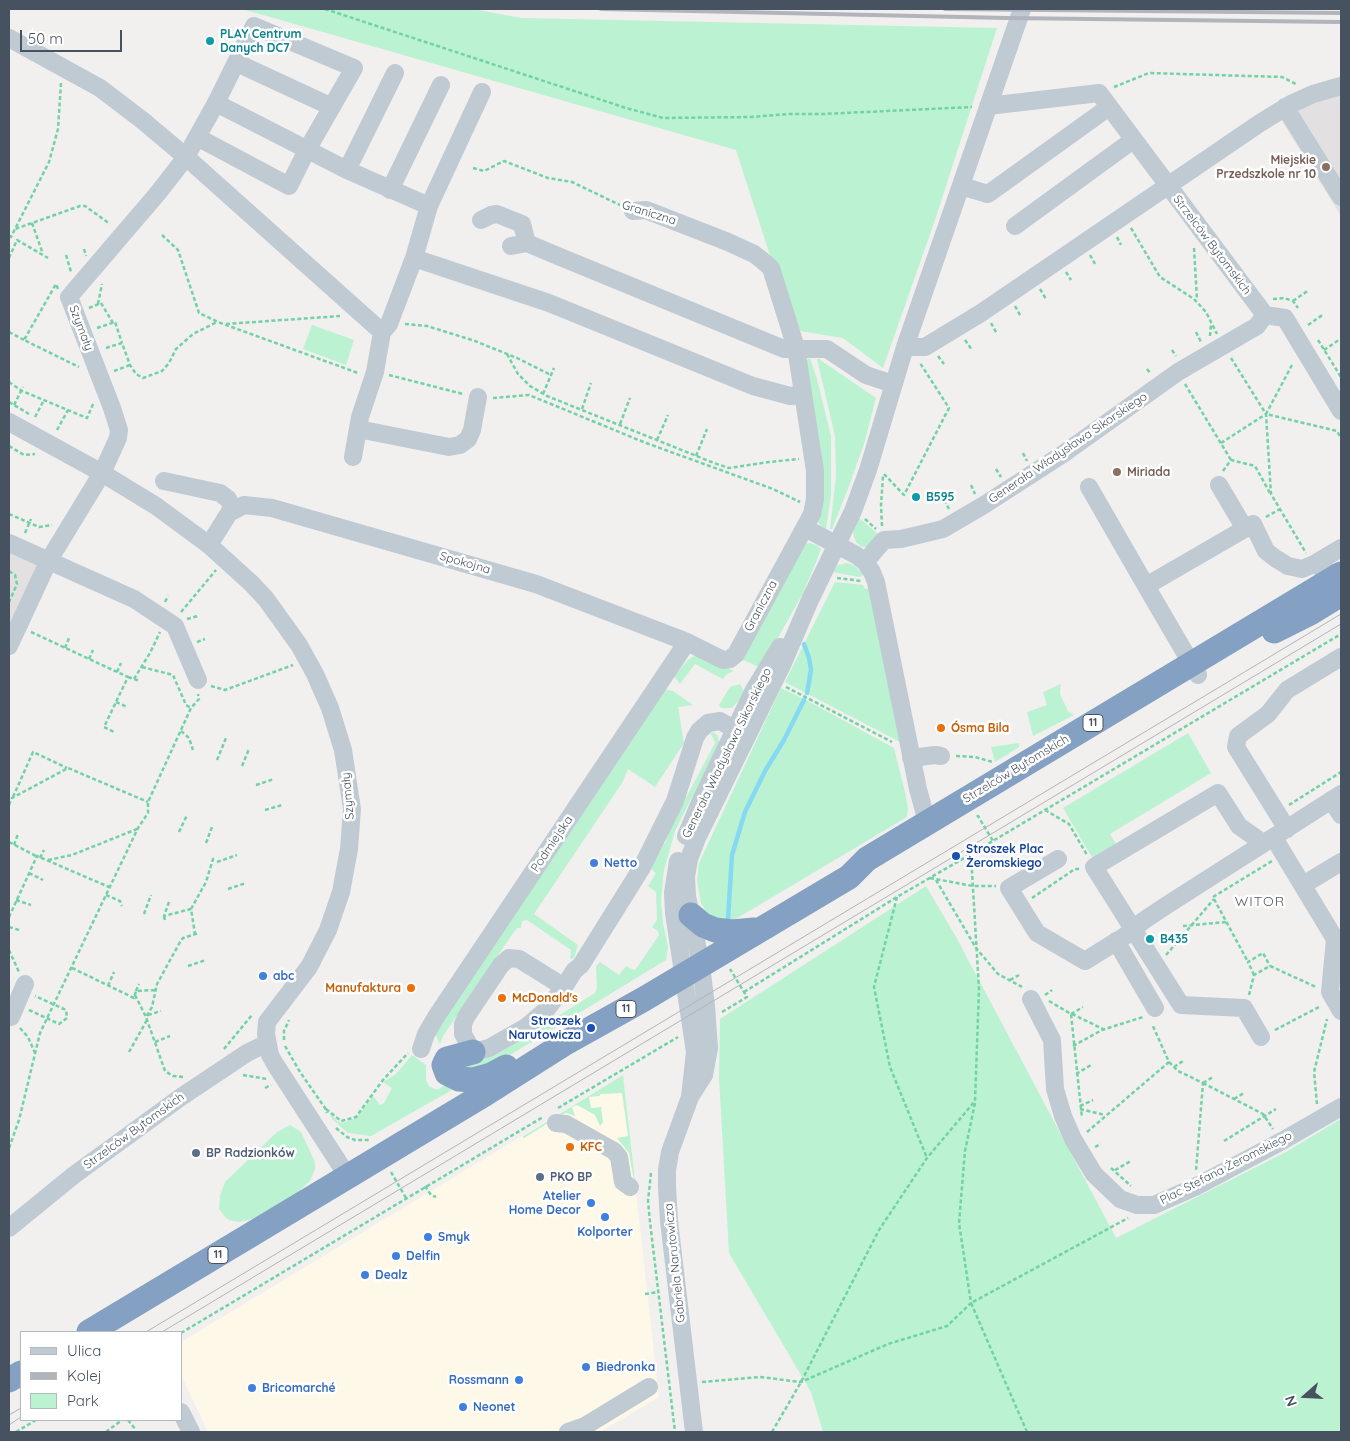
<!DOCTYPE html>
<html>
<head>
<meta charset="utf-8">
<style>
  body { margin:0 }
  #map { position:relative; width:1350px; height:1441px; overflow:hidden; background:#f2efef; font-family:Quicksand,sans-serif }
  canvas { display:block }
  .frame { position:absolute; inset:0; border:10px solid #46525f; pointer-events:none }
  .legend { position:absolute; left:20px; top:1331px; width:162px; height:90px; box-sizing:border-box; background:#fff; border:1px solid #b5babf; margin:0; padding:6px 9px; list-style:none; font-size:15px; color:#46525f }
  .legend li { display:flex; align-items:center; gap:10px; height:25px }
  .legend b { width:25px; border:1px solid #b5babf }
  .north { position:absolute; left:1280px; top:1371px; width:50px; height:50px; -webkit-text-stroke:4px #fff; paint-order:stroke; rotate:251deg; font-size:14px; font-weight:700; line-height:20px; text-align:center; color:#46525f }
  .north::after { content:''; display:block; margin:auto; width:18px; height:22px; background:#46525f; clip-path:polygon(50% 0,100% 100%,50% 72%,0 100%) }
  .scale { position:absolute; left:20px; top:30px; width:102px; height:22px; box-sizing:border-box; border:2px solid #46525f; border-top:0; padding-left:6px; font-size:15px; line-height:18px; white-space:nowrap; color:#46525f; -webkit-text-stroke:4px #fff; paint-order:stroke }
</style>
</head>
<body>
<div id="map">
<canvas width="1350" height="1441"></canvas>
<div class="frame"></div>
<ul class="legend">
<li><b style="height:6px;background:#bfcad2"></b>Ulica</li>
<li><b style="height:6px;background:#b1b4ba"></b>Kolej</li>
<li><b style="height:14px;background:#bbf2d2"></b>Park</li>
</ul>
<div class="north">N</div>
<div class="scale">50 m</div>
</div>
<script>
const ctx = document.querySelector('canvas').getContext('2d');
ctx.lineJoin = 'round';
function paint(path, color) { ctx.fillStyle = color; ctx.fill(path, 'evenodd'); }
const toPath = rows => new Path2D(rows.map(r => 'M' + r).join(''));
function trace(path, color, width, dash) { ctx.strokeStyle = color; ctx.lineWidth = width; ctx.lineCap = dash ? 'butt' : 'round'; ctx.setLineDash(dash || []); ctx.stroke(path); }
function write(font, color, halo, rows, align = 'center') {
  ctx.font = font + ' Quicksand,sans-serif'; ctx.lineWidth = 5; ctx.setLineDash([]); ctx.textBaseline = 'middle'; ctx.strokeStyle = halo; ctx.fillStyle = color; for (const [text, x, y, turn = 0] of rows) {
    ctx.save(); ctx.translate(x, y); ctx.rotate((+turn || 0) * Math.PI / 180); ctx.textAlign = isNaN(turn) ? turn : align; if (halo) ctx.strokeText(text, 0, 0); ctx.fillText(text, 0, 0); ctx.restore();
  }
}
const commercial = toPath([
  [623,1075,659,1397,600,1432,208,1432,181,1375,181,1342]
]);
const education = toPath([
  [1341,93,1341,216,1280,118,1297,107],
  [9,549,39,564,9,627]
]);
const green = toPath([
  [242,9,473,9,521,18,997,28,935,220,883,368,843,338,794,330,736,150],
  [312,325,354,340,346,365,303,349],
  [810,358,817,379,831,436,831,495,826,529,820,525,816,519,805,361],
  [817,359,819,359,876,398,864,444,848,489,832,529,830,529,836,476,835,436],
  [858,517,878,534,867,547,862,547,856,542,854,537,853,531],
  [809,543,817,545,821,549,817,560,803,593,761,668,741,659,804,544],
  [847,563,855,566,863,575,860,577,832,572,838,565],
  [835,582,863,585,865,589,869,588,900,742,785,682],
  [699,655,702,656,734,671,727,674,723,679,695,664,680,684,674,676,687,661,692,657],
  [740,684,744,691,741,698,732,708,721,708,719,705,730,687],
  [1061,684,1060,694,1068,711,1074,715,1033,736,1027,712,1047,705,1043,692],
  [781,688,806,700,894,748,905,792,908,808,907,817,734,920,726,922,708,914,701,903,697,881,699,863],
  [664,689,673,691,693,705,678,707,684,743,655,787,628,769,622,783,534,914,578,945,574,958,570,959,571,950,527,920,522,921,521,928,517,928,511,936,443,1036,440,1044,435,1034],
  [713,732,718,736,719,743,675,831,664,870,661,900,663,923,668,947,666,960,492,1066,468,1069,466,1066,502,1051,595,993,597,988,596,966,600,962,619,975,626,966,634,970,636,969,659,935,658,931,652,927,657,920,656,892,648,886,656,873,648,867,666,841,669,830,715,743,712,736,710,734],
  [1188,733,1211,773,1110,834,1116,844,1093,859,1063,808],
  [1019,743,1019,747,995,762,991,747],
  [926,886,956,937,1116,1238,1286,1152,1341,1119,1341,1432,823,1432,811,1392,729,1253,719,1077,720,1019],
  [412,1055,426,1065,426,1080,429,1086,434,1089,439,1089,446,1084,452,1088,450,1091,371,1136,348,1133,332,1119,330,1113,337,1121,342,1123,356,1118,373,1096,380,1105,384,1103,392,1088,383,1082,396,1074],
  [623,1075,635,1181,634,1181,629,1153,617,1138,628,1136,622,1093,600,1094,600,1096,589,1097,591,1108,601,1107,603,1122,600,1126,595,1115,577,1105,572,1107,575,1116,567,1113,563,1114,524,1138,522,1137],
  [290,1125,301,1132,315,1162,315,1169,310,1181,295,1195,260,1217,240,1222,229,1220,225,1217,219,1209,220,1196,225,1182,277,1132]
]);
const stream = toPath([
  [804,644,809,658,811,670,807,693],
  [728,919,732,855,745,812,765,771,784,740,804,700]
]);
const path = toPath([
  [325,9,626,108,663,118,752,117,788,114,823,114,972,107],
  [61,83,58,129,49,162,15,229,80,206,85,206,110,224],
  [1114,87,1149,73,1282,77,1296,84],
  [473,168,484,171,504,161,548,178,572,182,620,205],
  [32,223,43,254],
  [1131,228,1160,277,1194,299,1206,312,1217,334],
  [162,235,178,250,199,313,218,322,358,373],
  [9,236,11,237,15,229],
  [1117,237,1121,245],
  [1194,248,1197,300],
  [84,249,86,256],
  [66,255,71,272],
  [1090,255,1095,264],
  [9,258,17,240,48,258],
  [1066,272,1071,280],
  [58,289,56,284,24,340,79,367],
  [1040,289,1046,299],
  [1273,299,1284,298,1293,301,1298,308],
  [1293,301,1309,290],
  [98,304,102,284],
  [1015,306,1021,317],
  [89,308,101,303,113,323],
  [991,323,997,334],
  [226,324,340,316],
  [405,324,427,326,475,341,517,358,551,375],
  [1308,325,1324,314],
  [97,328,115,322,122,343],
  [9,332,24,340],
  [1196,332,1201,342],
  [1210,336,1211,324],
  [965,340,972,350],
  [1318,340,1341,377],
  [106,348,122,343,130,365,136,374,143,378,162,371,169,363,176,349,193,334,217,322],
  [1172,350,1176,356],
  [1324,350,1339,340],
  [507,354,518,374,530,386,547,396,714,463,729,468,769,462,799,459],
  [938,356,944,364],
  [1231,358,1266,414,1271,494,1306,553],
  [1292,365,1266,414,1337,431,1341,438],
  [1147,369,1151,374],
  [114,371,130,365],
  [389,375,463,394],
  [9,382,22,391,87,418,94,402],
  [1185,384,1231,460],
  [543,394,554,368],
  [493,398,529,395,646,443,773,489,800,502],
  [9,402,29,414],
  [14,405,23,387],
  [582,409,591,383],
  [35,417,44,400],
  [620,424,630,398],
  [57,430,68,410],
  [657,440,668,415],
  [1221,443,1266,414],
  [9,446,24,455,35,454],
  [1023,453,1027,461],
  [696,456,707,429],
  [996,469,1001,477],
  [1223,471,1231,460,1255,466,1270,493],
  [884,474,904,495,949,408,920,363],
  [971,485,975,494],
  [944,500,949,509],
  [9,514,39,527,52,525],
  [1266,517,1280,509],
  [865,519,876,529],
  [882,526,881,505,883,476],
  [25,533,31,519],
  [9,571,15,575,17,584,9,602],
  [837,578,861,581],
  [165,602,168,596],
  [181,612,216,570],
  [187,619,198,616],
  [31,632,128,677,104,727,114,732],
  [197,642,205,639],
  [65,648,69,638],
  [89,659,93,650],
  [142,667,173,675,186,705,191,708],
  [117,672,121,663],
  [128,677,140,681],
  [134,679,150,653,160,632],
  [211,686,225,690,293,665],
  [786,687,892,742],
  [116,702,127,707],
  [181,731,189,738,193,750],
  [956,756,975,757,993,762],
  [217,760,226,738],
  [242,766,249,749],
  [256,785,274,779],
  [13,797,33,752,67,768],
  [9,805,12,798,68,768,148,802],
  [1289,805,1341,772],
  [265,810,282,805],
  [1045,810,1069,824,1087,855],
  [977,817,978,816,993,841],
  [179,832,187,815],
  [9,842,36,856],
  [206,843,212,827],
  [14,845,18,834],
  [40,858,44,850],
  [48,860,72,855,137,829],
  [217,862,237,855],
  [29,873,43,880],
  [930,878,973,886,996,886],
  [936,880,976,948,998,974,1022,987],
  [228,889,246,883],
  [106,895,120,901,122,906],
  [897,897,874,987,890,1067,927,1158],
  [1213,897,1272,861],
  [1032,898,1075,869,1080,869],
  [1214,899,1248,962],
  [16,900,31,905],
  [169,902,164,916,191,909,195,934],
  [191,909,206,882,213,859,216,857],
  [144,914,151,895],
  [164,916,165,921],
  [9,917,37,856,109,887],
  [1183,926,1226,922],
  [9,927,19,930],
  [9,950,19,972],
  [1166,955,1214,899],
  [188,966,206,960],
  [72,968,134,998,136,991,155,990],
  [1254,975,1248,962,1263,953,1270,966],
  [1010,980,1019,975],
  [108,986,114,972],
  [136,991,139,984],
  [744,992,897,897,971,854,1341,634],
  [135,995,146,1017],
  [1045,995,1052,990],
  [1249,995,1254,975,1270,966,1316,987],
  [1049,1001,1071,1014,1082,1118],
  [29,1010,59,1024,67,1018,66,1010,35,996],
  [722,1012,747,997,730,969],
  [1071,1014,1083,1007],
  [1072,1014,1103,1029],
  [148,1015,161,1011],
  [20,1028,28,1037,35,1053],
  [1275,1030,1321,1006],
  [284,1040,284,1031,289,1020],
  [155,1042,170,1036],
  [285,1046,300,1072,325,1108,327,1113],
  [1073,1046,1102,1030,1143,1017],
  [224,1049,252,1015],
  [129,1052,147,1020],
  [1169,1062,1178,1071,1203,1083,1196,1171],
  [1174,1067,1183,1061],
  [1076,1074,1091,1065],
  [243,1075,267,1079],
  [183,1077,173,1076,165,1071,146,1017,152,1007,157,984,180,942,183,938,199,933],
  [1203,1083,1263,1114,1273,1129],
  [1203,1083,1213,1077],
  [265,1088,271,1085],
  [1234,1099,1244,1093],
  [1317,1104,1314,1072,1327,1019],
  [1080,1106,1093,1100],
  [558,1108,678,1037],
  [326,1109,341,1121,356,1117,383,1080,408,1053],
  [1080,1109,1105,1115],
  [336,1128,347,1137,355,1140,369,1140],
  [1087,1132,1169,1062,1152,1024],
  [1224,1141,1276,1109],
  [1095,1147,1101,1144],
  [9,1148,19,1120,40,1033,138,828,148,813,148,802,191,708,199,699,198,694],
  [1111,1168,1131,1186],
  [1115,1170,1131,1161],
  [391,1172,406,1198],
  [651,1173,648,1201,650,1222,675,1432],
  [425,1186,431,1195,436,1197],
  [645,1294,658,1292],
  [181,1333,543,1117],
  [702,1382,760,1377,801,1382,888,1344,947,1326,971,1303,959,1223,965,1151,975,1103],
  [128,1420,136,1430],
  [16,1432,36,1420],
  [106,1432,122,1420],
  [772,1432,801,1382,879,1230,927,1158,975,1101,979,989,971,855],
  [1027,1432,971,1303,1128,1218]
]);
const minor = toPath([
  [9,38,100,88,142,120,186,157,382,332,389,324,414,258,429,206,347,170,216,103],
  [237,63,332,107],
  [988,106,1099,93,1265,315,1285,318,1341,411],
  [1285,107,1341,197],
  [347,170,395,73],
  [961,186,988,194,1109,107],
  [390,190,441,85],
  [429,206,482,92],
  [481,220,491,215,497,214,522,224,527,243,553,254,784,349,827,349,866,375,893,384],
  [1015,226,1133,140],
  [511,246,527,243],
  [414,258,549,303,753,386,790,396,803,395],
  [905,347,925,347,981,313,1260,123,1291,104,1313,94,1341,86],
  [9,422,102,473,156,506,209,545,251,583,266,599,299,645,315,674,330,708,343,750,352,809,349,849,341,892,328,930,309,967,267,1022,266,1034,270,1055,275,1064,348,1177],
  [358,429,449,447,460,445,468,439,472,430,478,397],
  [353,457,360,417,375,372,382,332],
  [164,481,220,493,228,499,234,510],
  [1219,485,1245,529],
  [1089,487,1146,586],
  [805,528,856,555,865,562,872,572,876,582,918,789,927,822],
  [9,543,134,599,175,626,198,680],
  [209,545,229,513,244,505,272,508,536,584,687,642,723,660,730,659,736,654,812,514,815,499,815,471,796,348,771,268,763,261,754,254,728,242,646,210,633,211],
  [865,562,884,540,901,539,943,529,984,505,1063,454,1178,372,1257,326,1265,315],
  [1314,564,1341,548],
  [9,646,49,560,102,473,118,438,119,430,112,408,69,297,158,193,186,157,197,137,216,103,254,26,354,68,307,150,289,186,197,137],
  [1198,675,1146,586,1253,524,1266,551,1275,558,1288,566,1302,569,1314,564,1329,572,1335,577],
  [911,758,935,755,941,756],
  [1331,800,1341,815],
  [1287,829,1236,747,1238,736,1268,714,1287,690,1341,657],
  [686,836,701,800,754,690,780,647],
  [1274,838,1335,939,1330,992,1341,1011],
  [1058,859,1009,888,1037,933,1085,961,1125,936,1143,921,1167,905,1341,794],
  [678,861,673,893,674,913,695,1052,690,1097,670,1152,667,1170,667,1187,669,1221,694,1432],
  [1303,885,1341,862],
  [1116,941,1155,1008],
  [564,987,519,959,509,958,501,965,466,1017,463,1024,463,1034,473,1052,489,1048,526,1027,546,1010,564,987,574,971,581,965,641,869,675,801,695,738,699,731,708,723,720,721,745,735],
  [1031,999,1052,1040,1055,1089,1063,1116,1073,1139,1094,1174,1120,1199,1137,1205,1154,1205,1195,1187,1282,1141,1341,1107],
  [9,1016,11,1017,25,984],
  [1261,1037,1244,1008,1181,1005,1094,867,1218,793,1239,826,1263,843],
  [421,1049,426,1034,436,1017,687,642],
  [690,1097,704,1075,709,1048,706,1006,701,965,687,896,686,877,689,859,697,838,783,663,810,600,853,511,868,470,905,347,1022,9],
  [556,1123,566,1124,614,1151,619,1157,623,1182,630,1187],
  [9,1228,74,1175,181,1097,247,1053,259,1047,267,1046],
  [181,1412,191,1432],
  [568,1432,585,1426,649,1387]
]);
const highway = toPath([
  [1274,631,1310,613,1341,594],
  [691,915,703,925,715,930,732,932,754,930],
  [473,1052,447,1059,444,1065,447,1073,459,1079,473,1080,491,1075,506,1067],
  [89,1332,485,1094,567,1042,644,999,849,877,867,859,1341,574],
  [9,1380,21,1373]
]);
const tram = toPath([
  [146,1332,1341,614],
  [162,1332,1341,624],
  [9,1415,21,1408],
  [9,1425,21,1417]
]);
const rail = toPath([
  [601,9,1007,18,1341,22],
  [945,9,1341,13]
]);
const markers = [
  [210,41,5,"#0f9aa8"],
  [1326,167,5,"#8d6e63"],
  [1117,472,5,"#8d6e63"],
  [916,497,5,"#0f9aa8"],
  [941,728,5,"#e8710a"],
  [956,856,5,"#1a4fb4"],
  [594,863,5,"#3f7fe0"],
  [1150,939,5,"#0f9aa8"],
  [263,976,5,"#3f7fe0"],
  [411,988,5,"#e8710a"],
  [502,998,5,"#e8710a"],
  [591,1028,5,"#1a4fb4"],
  [570,1147,5,"#e8710a"],
  [196,1153,5,"#5c6f8a"],
  [540,1177,5,"#5c6f8a"],
  [591,1203,5,"#3f7fe0"],
  [605,1217,5,"#3f7fe0"],
  [428,1237,5,"#3f7fe0"],
  [396,1256,5,"#3f7fe0"],
  [365,1275,5,"#3f7fe0"],
  [586,1367,5,"#3f7fe0"],
  [519,1380,5,"#3f7fe0"],
  [252,1388,5,"#3f7fe0"],
  [463,1407,5,"#3f7fe0"]
];
const shields = [
  [1093,723,20],
  [626,1009,20],
  [218,1255,20]
];
const shieldNames = [
  ["11",1093,723],
  ["11",626,1009],
  ["11",218,1255]
];
const cultureNames = [
  ["PLAY Centrum",220,34],
  ["Danych DC7",220,48],
  ["B595",926,497],
  ["B435",1160,939]
];
const educationNames = [
  ["Miejskie",1316,160],
  ["Przedszkole nr 10",1316,174],
  ["Miriada",1127,472,"left"]
];
const streetNames = [
  ["Graniczna",649,213,17],
  ["Strzelców Bytomskich",1212,245,53],
  ["Szymały",81,328,69],
  ["Generała Władysława Sikorskiego",1068,448,-34],
  ["Spokojna",465,563,16],
  ["Graniczna",761,606,-62],
  ["Generała Władysława Sikorskiego",727,753,-64],
  ["Strzelców Bytomskich",1016,769,-31],
  ["Szymały",348,796,-95],
  ["Podmiejska",552,844,-56],
  ["Strzelców Bytomskich",134,1131,-36],
  ["Plac Stefana Żeromskiego",1226,1168,-27],
  ["Gabriela Narutowicza",675,1263,-96]
];
const foodNames = [
  ["Ósma Bila",951,728],
  ["Manufaktura",401,988,"right"],
  ["McDonald's",512,998],
  ["KFC",580,1147]
];
const transitNames = [
  ["Stroszek Plac",966,849],
  ["Żeromskiego",966,863],
  ["Stroszek",581,1021,"right"],
  ["Narutowicza",581,1035,"right"]
];
const shopNames = [
  ["Netto",604,863],
  ["abc",273,976],
  ["Atelier",581,1196,"right"],
  ["Home Decor",581,1210,"right"],
  ["Kolporter",605,1232,"center"],
  ["Smyk",438,1237],
  ["Delfin",406,1256],
  ["Dealz",375,1275],
  ["Biedronka",596,1367],
  ["Rossmann",509,1380,"right"],
  ["Bricomarché",262,1388],
  ["Neonet",473,1407]
];
const serviceNames = [
  ["BP Radzionków",206,1153],
  ["PKO BP",550,1177]
];
const neighbourhoodNames = [
  ["WITOR",1260,902]
];
paint(commercial, '#fdf8e8');
paint(education, '#e3e0e1');
paint(green, '#bbf2d2');
trace(stream, '#86d9f2', 4.5);
trace(path, '#71d3a5', 2.5, [4, 2.5]);
trace(minor, '#bfcad2', 18);
trace(highway, '#84a0c2', 25);
trace(tram, '#b1b4ba', 1);
trace(rail, '#b1b4ba', 4);
for (const [x, y, r, color] of markers) { const dot = new Path2D(); dot.arc(x, y, r, 0, 2 * Math.PI); ctx.fillStyle = color; ctx.fill(dot); trace(dot, '#fff', 2); }
for (const [x, y, w] of shields) { const box = new Path2D(); box.roundRect(x - w / 2, y - 8.5, w, 17, 4); ctx.fillStyle = '#fff'; ctx.fill(box); trace(box, '#46525f', 1); }
write('bold 11px', '#46525f', null, shieldNames);
write('bold 12px', '#0d838f', '#fff', cultureNames, 'left');
write('bold 12px', '#785e54', '#fff', educationNames, 'right');
write('12px', '#46525f', '#fff', streetNames);
write('bold 12px', '#c56008', '#fff', foodNames, 'left');
write('bold 12px', '#164399', '#fff', transitNames, 'left');
write('bold 12px', '#366cbe', '#fff', shopNames, 'left');
write('bold 12px', '#4e5e75', '#fff', serviceNames, 'left');
ctx.letterSpacing = '1px';
write('14px', '#5c6065', '#fff', neighbourhoodNames);
ctx.letterSpacing = '0px';
</script>
</body>
</html>
